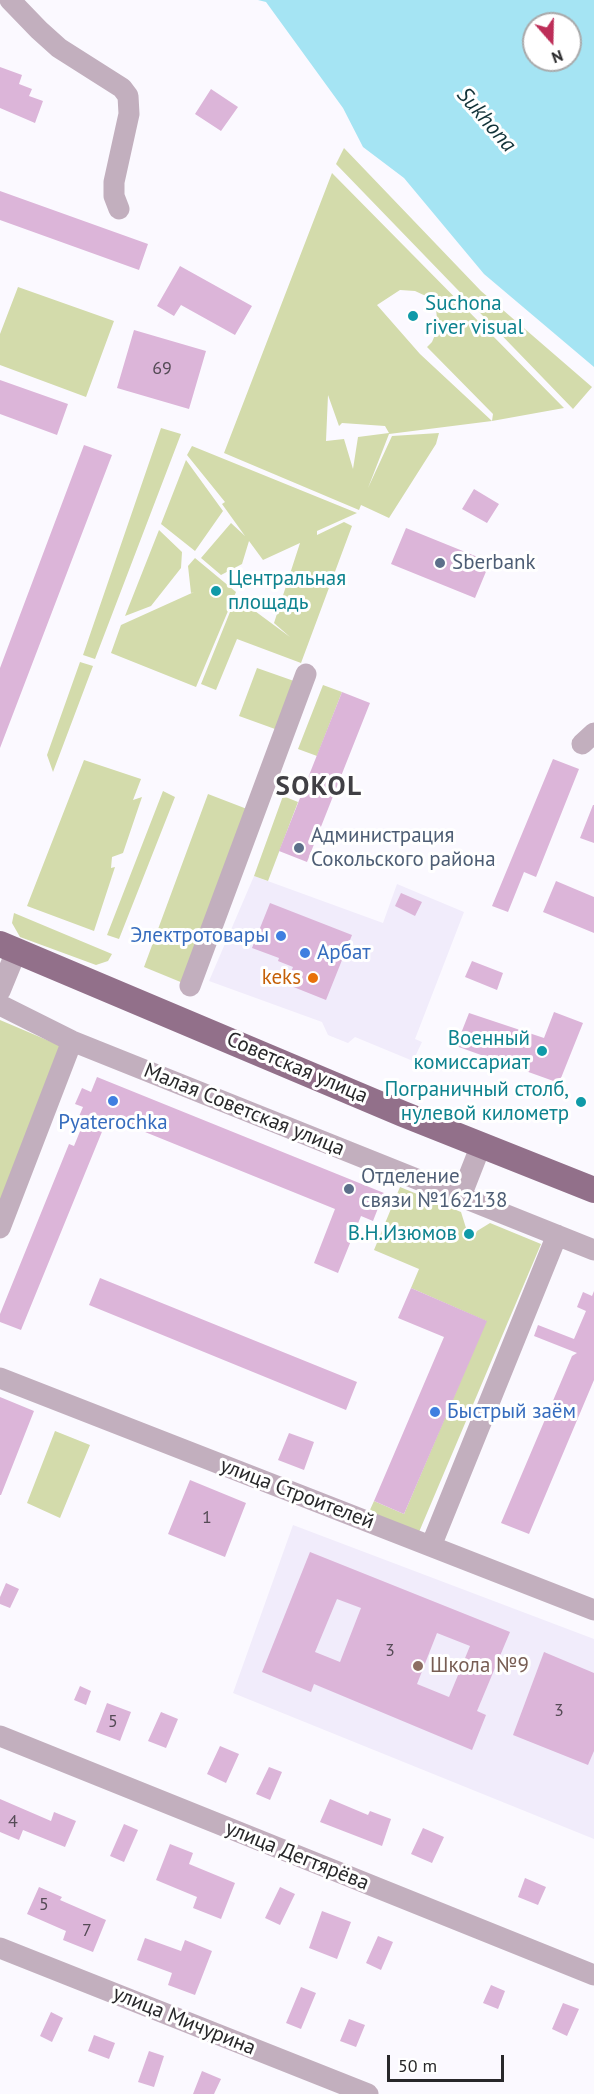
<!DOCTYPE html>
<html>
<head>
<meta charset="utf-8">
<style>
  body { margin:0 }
  #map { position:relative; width:594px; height:2094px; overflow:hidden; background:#fbf9ff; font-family:"PT Sans",sans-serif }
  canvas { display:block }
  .north { position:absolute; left:522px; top:12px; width:60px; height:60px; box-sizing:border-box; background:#fff; border:2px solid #a9a9aa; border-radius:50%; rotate:160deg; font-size:16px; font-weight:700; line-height:24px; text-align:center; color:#28282a }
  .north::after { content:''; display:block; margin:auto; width:21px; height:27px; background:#bd2e58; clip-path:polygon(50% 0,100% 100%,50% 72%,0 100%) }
  .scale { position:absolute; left:387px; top:2055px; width:117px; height:27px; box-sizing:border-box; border:3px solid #28282a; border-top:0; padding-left:8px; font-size:18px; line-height:21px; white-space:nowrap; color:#28282a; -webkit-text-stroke:4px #fff; paint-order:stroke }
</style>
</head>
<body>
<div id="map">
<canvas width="594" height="2094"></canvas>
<div class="north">N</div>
<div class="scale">50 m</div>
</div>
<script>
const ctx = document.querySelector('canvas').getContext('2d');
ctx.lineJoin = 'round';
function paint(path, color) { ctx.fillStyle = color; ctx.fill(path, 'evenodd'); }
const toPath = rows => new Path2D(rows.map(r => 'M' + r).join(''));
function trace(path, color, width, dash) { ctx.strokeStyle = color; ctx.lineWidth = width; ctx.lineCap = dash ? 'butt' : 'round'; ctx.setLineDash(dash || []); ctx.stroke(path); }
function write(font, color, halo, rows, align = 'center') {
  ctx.font = font + ' "PT Sans",sans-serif'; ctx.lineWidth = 6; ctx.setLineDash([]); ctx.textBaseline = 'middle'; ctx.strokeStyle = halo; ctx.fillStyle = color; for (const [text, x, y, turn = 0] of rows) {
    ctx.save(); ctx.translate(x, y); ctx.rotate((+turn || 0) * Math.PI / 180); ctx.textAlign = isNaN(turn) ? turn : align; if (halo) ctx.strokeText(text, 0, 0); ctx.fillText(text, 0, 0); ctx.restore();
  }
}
const built = toPath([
  [254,876,383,923,397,884,464,912,415,1039,422,1042,413,1061,355,1037,348,1043,328,1035,322,1022,209,981],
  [293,1525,594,1639,594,1839,233,1693]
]);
const green = toPath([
  [344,148,481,291,592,387,573,409,336,164],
  [332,173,564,408,492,421,389,434,368,488,392,436,439,433,436,444,389,518,361,505,359,510,224,453],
  [400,290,415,291,428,297,436,309,438,328,432,342,427,347,493,414,492,421,420,354,377,305],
  [328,395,339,426,342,423,385,426,389,433,358,437,353,469,344,439,326,441],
  [18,287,114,321,86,397,0,365,0,334],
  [161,428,181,434,95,659,83,655],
  [192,446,357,513,317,531,317,535,344,522,352,526,301,663,237,639,216,690,201,684,236,597,290,637,274,623,300,543,263,560,249,541,242,564,221,575,201,558,231,523,245,536,222,504,225,502,187,455],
  [186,460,223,511,195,551,161,524],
  [159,530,182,552,181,568,151,606,125,616],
  [195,558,236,592,196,687,111,653,121,625,194,592,191,593,188,566],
  [80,662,93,666,53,772,47,755],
  [257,668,294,681,275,729,239,716],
  [323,685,342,692,317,756,298,749],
  [84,760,141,779,133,800,142,797,123,853,112,857,111,868,115,867,94,931,27,906],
  [163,791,175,797,119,939,107,935],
  [208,794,247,809,183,983,144,967],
  [283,796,298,802,268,881,254,876],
  [14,913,112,954,108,961,96,965,20,937,12,923],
  [0,1020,61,1046,0,1204],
  [400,1187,461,1212,466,1228,463,1237,473,1240,477,1231,490,1223,541,1244,419,1532,369,1512,374,1501,404,1514,486,1321,411,1288,419,1269,374,1250],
  [55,1431,90,1445,60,1518,27,1503]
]);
const water = toPath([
  [258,0,594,0,594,367,484,274,404,178,363,147,343,108,266,2],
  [534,24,570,24,570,60,534,60]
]);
const building = toPath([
  [0,67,22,75,19,84,32,89,29,96,43,101,35,123,0,108],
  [211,89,238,107,221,131,195,114],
  [0,191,148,244,139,270,0,220],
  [180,266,252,306,235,335,181,305,174,316,157,306],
  [134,330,206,351,189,409,117,388],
  [0,380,68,404,57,435,0,414],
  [84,445,112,455,0,748,0,668],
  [474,489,499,504,487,523,462,509],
  [406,528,490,562,475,598,391,564],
  [342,692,370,703,307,862,279,851],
  [553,759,579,769,536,877,524,872,508,912,492,906],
  [593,805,594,805,594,843,580,838],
  [556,881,594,897,594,933,543,912],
  [401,893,422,902,415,916,395,906],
  [270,903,352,935,326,1000,286,984,293,967,278,961,279,958,252,948],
  [472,961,503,973,497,990,465,977],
  [554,1012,583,1023,559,1083,456,1046,469,1013,544,1038],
  [97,1077,384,1193,373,1221,361,1216,338,1273,314,1263,335,1209,108,1117,21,1330,0,1322,0,1314,69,1144,74,1146,83,1124,77,1121,83,1107,75,1104,82,1088,91,1092],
  [100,1278,357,1382,346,1410,89,1305],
  [411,1288,487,1321,404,1514,374,1501,444,1337,398,1318],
  [594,1291,594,1380,529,1534,501,1523,572,1356,577,1353,534,1336,538,1325,574,1339,586,1311,577,1307,583,1292,592,1296],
  [0,1397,34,1411,1,1495,0,1495],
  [289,1433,314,1442,304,1470,278,1460],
  [190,1480,246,1503,225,1557,168,1534],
  [310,1552,510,1632,477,1711,486,1715,472,1750,314,1684,311,1692,262,1672],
  [337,1599,361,1608,340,1662,315,1652],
  [437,1633,470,1646,449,1697,417,1684],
  [6,1583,19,1589,10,1608,0,1604,0,1597],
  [544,1652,594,1673,594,1751,588,1765,513,1735],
  [80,1686,91,1691,86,1705,74,1700],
  [107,1703,131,1712,120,1741,96,1732],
  [161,1712,178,1719,166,1748,148,1741],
  [220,1746,239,1754,226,1783,207,1774],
  [269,1767,282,1772,270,1800,256,1794],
  [0,1799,51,1821,54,1812,76,1821,65,1847,23,1830,19,1840,0,1832],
  [330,1799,368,1815,370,1811,391,1819,382,1846,320,1822],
  [124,1824,138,1830,124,1862,110,1856],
  [423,1828,444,1837,432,1863,411,1854],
  [170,1844,193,1853,189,1864,235,1883,221,1919,193,1908,197,1897,156,1880],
  [525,1878,546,1887,538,1905,518,1897],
  [39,1887,62,1897,60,1900,106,1920,93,1952,63,1940,66,1931,27,1914],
  [280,1887,295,1894,280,1925,265,1918],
  [322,1911,351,1922,337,1959,309,1948],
  [378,1936,393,1942,381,1970,366,1963],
  [145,1938,181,1951,185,1940,212,1951,195,1995,168,1985,172,1973,137,1960],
  [491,1985,505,1991,498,2009,483,2003],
  [301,1987,316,1993,301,2029,286,2023],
  [563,2003,579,2009,567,2036,552,2029],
  [51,2012,63,2018,52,2042,40,2036],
  [349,2019,365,2025,356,2047,340,2041],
  [94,2035,115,2043,109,2059,88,2051],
  [149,2051,164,2056,154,2087,138,2082],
  [202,2071,221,2079,214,2094,193,2094]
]);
const minor = toPath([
  [10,0,39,30,59,48,122,88,128,96,129,114,114,182,114,196,119,209],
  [582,744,594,733],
  [190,986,306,674],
  [0,991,16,952],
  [0,1005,72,1041,594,1250],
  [461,1196,481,1145],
  [0,1228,72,1041],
  [0,1378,594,1610],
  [431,1546,557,1235],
  [0,1736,594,1975],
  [0,1948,368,2094]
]);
const major = toPath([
  [0,944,403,1114,594,1190]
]);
const markers = [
  [413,316,6,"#0f9aa8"],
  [440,563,6,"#5c6f8a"],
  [216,591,6,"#0f9aa8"],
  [299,848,6,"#5c6f8a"],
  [281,936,6,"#3f7fe0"],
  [305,953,6,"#3f7fe0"],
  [313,978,6,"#e8710a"],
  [542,1051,6,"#0f9aa8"],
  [113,1101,6,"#3f7fe0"],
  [581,1102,6,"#0f9aa8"],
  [349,1189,6,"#5c6f8a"],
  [469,1234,6,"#0f9aa8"],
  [435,1412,6,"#3f7fe0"],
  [418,1666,6,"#8d6e63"]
];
const numberNames = [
  ["69",162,369],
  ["1",207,1518],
  ["3",390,1651],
  ["3",559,1711],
  ["5",113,1722],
  ["4",13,1822],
  ["5",44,1905],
  ["7",87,1931]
];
const cultureNames = [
  ["Suchona",425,304,"left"],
  ["river visual",425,328,"left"],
  ["Центральная",228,579,"left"],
  ["площадь",228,603,"left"],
  ["Военный",530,1039],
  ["комиссариат",530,1063],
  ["Пограничный столб,",569,1090],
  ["нулевой километр",569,1114],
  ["В.Н.Изюмов",457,1234]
];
const serviceNames = [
  ["Sberbank",452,563],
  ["Администрация",311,836],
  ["Сокольского района",311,860],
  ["Отделение",361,1177],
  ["связи №162138",361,1201]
];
const shopNames = [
  ["Электротовары",269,936,"right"],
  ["Арбат",317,953],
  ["Pyaterochka",113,1123,"center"],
  ["Быстрый заём",447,1412]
];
const foodNames = [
  ["keks",301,978]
];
const streetNames = [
  ["Советская улица",297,1068,23],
  ["Малая Советская улица",244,1110,22],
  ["улица Строителей",297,1494,21],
  ["улица Дегтярёва",297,1856,22],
  ["улица Мичурина",184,2021,22]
];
const educationNames = [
  ["Школа №9",430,1666]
];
const waterNames = [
  ["Sukhona",486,120,49]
];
const districtNames = [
  ["SOKOL",319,787]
];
paint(built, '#f1ecfb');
paint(green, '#d3dbab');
paint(water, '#a5e4f3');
paint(building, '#dcb5d9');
trace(minor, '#c2afbe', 21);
trace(major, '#92708a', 26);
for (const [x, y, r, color] of markers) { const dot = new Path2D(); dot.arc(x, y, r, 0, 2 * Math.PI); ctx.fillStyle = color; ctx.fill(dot); trace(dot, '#fff', 2); }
write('18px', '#554b56', null, numberNames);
write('21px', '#0d838f', '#fff', cultureNames, 'right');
write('21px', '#4e5e75', '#fff', serviceNames, 'left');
write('21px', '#366cbe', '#fff', shopNames, 'left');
write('21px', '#c56008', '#fff', foodNames, 'right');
write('21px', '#28282a', '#fff', streetNames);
write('21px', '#785e54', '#fff', educationNames, 'left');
write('italic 22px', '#123238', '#fff', waterNames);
ctx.letterSpacing = '1.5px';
write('bold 27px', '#403f44', '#fff', districtNames);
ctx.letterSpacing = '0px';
</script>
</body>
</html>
